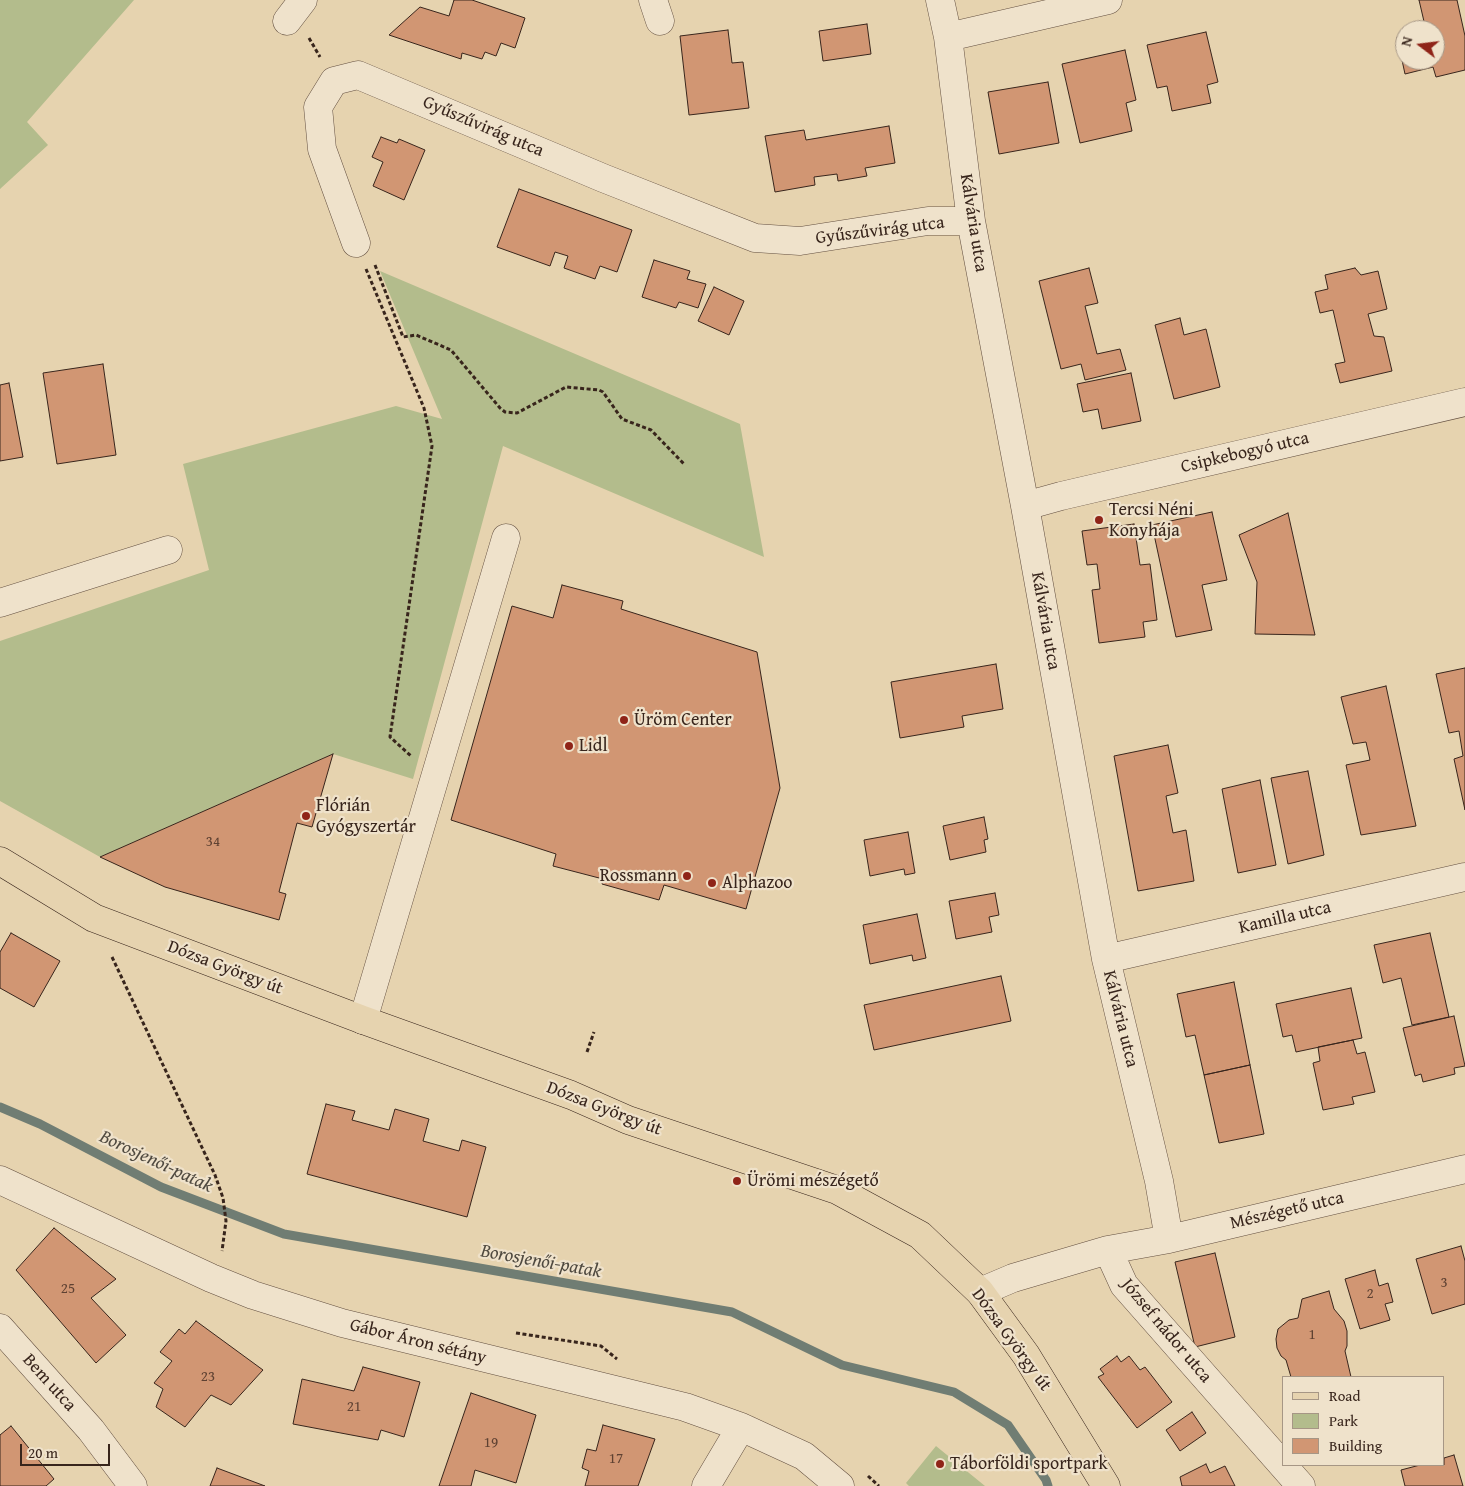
<!DOCTYPE html>
<html>
<head>
<meta charset="utf-8">
<style>
  body { margin:0 }
  #map { position:relative; width:1465px; height:1486px; overflow:hidden; background:#e6d3af; font-family:"Gentium Book Plus",serif }
  canvas { display:block }
  .legend { position:absolute; left:1282px; top:1376px; width:162px; height:90px; box-sizing:border-box; background:#efe2cb; border:1px solid #a69685; margin:0; padding:6px 9px; list-style:none; font-size:15px; color:#38251c }
  .legend li { display:flex; align-items:center; gap:10px; height:25px }
  .legend b { width:25px; border:1px solid #a69685 }
  .north { position:absolute; left:1395px; top:20px; width:50px; height:50px; box-sizing:border-box; background:#efe2cb; border:1px solid #a69685; border-radius:50%; rotate:285deg; font-size:14px; font-weight:700; line-height:20px; text-align:center; color:#38251c }
  .north::after { content:''; display:block; margin:auto; width:18px; height:22px; background:#8f2418; clip-path:polygon(50% 0,100% 100%,50% 72%,0 100%) }
  .scale { position:absolute; left:20px; top:1444px; width:90px; height:22px; box-sizing:border-box; border:2px solid #38251c; border-top:0; padding-left:6px; font-size:15px; line-height:18px; white-space:nowrap; color:#38251c; -webkit-text-stroke:4px #efe2cb; paint-order:stroke }
</style>
</head>
<body>
<div id="map">
<canvas width="1465" height="1486"></canvas>
<ul class="legend">
<li><b style="height:6px;background:#e6d3af"></b>Road</li>
<li><b style="height:14px;background:#b3bc8c"></b>Park</li>
<li><b style="height:14px;background:#d19673"></b>Building</li>
</ul>
<div class="north">N</div>
<div class="scale">20 m</div>
</div>
<script>
const ctx = document.querySelector('canvas').getContext('2d');
ctx.lineJoin = 'round';
function paint(path, color) { ctx.fillStyle = color; ctx.fill(path, 'evenodd'); }
const toPath = rows => new Path2D(rows.map(r => 'M' + r).join(''));
function trace(path, color, width, dash) { ctx.strokeStyle = color; ctx.lineWidth = width; ctx.lineCap = dash ? 'butt' : 'round'; ctx.setLineDash(dash || []); ctx.stroke(path); }
function write(font, color, halo, rows, align = 'center') {
  ctx.font = font + ' "Gentium Book Plus",serif'; ctx.lineWidth = 4.5; ctx.setLineDash([]); ctx.textBaseline = 'middle'; ctx.strokeStyle = halo; ctx.fillStyle = color; for (const [text, x, y, turn = 0] of rows) {
    ctx.save(); ctx.translate(x, y); ctx.rotate((+turn || 0) * Math.PI / 180); ctx.textAlign = isNaN(turn) ? turn : align; if (halo) ctx.strokeText(text, 0, 0); ctx.fillText(text, 0, 0); ctx.restore();
  }
}
const green = toPath([
  [0,0,134,0,27,122,48,145,0,189],
  [380,271,740,424,764,557,503,446,413,779,333,754,100,857,0,801,0,641,209,570,183,464,396,406,442,419],
  [936,1446,985,1486,909,1486,906,1483]
]);
const stream = toPath([
  [0,1107,40,1124,161,1187,284,1234,732,1312,842,1365,954,1392,1008,1425,1046,1480,1048,1486]
]);
const building = toPath([
  [454,0,472,0,525,18,515,48,501,43,496,56,485,52,482,59,462,53,461,59,389,35,420,7,449,16,454,0],
  [1419,0,1457,0,1465,36,1465,70,1436,77,1433,67,1405,74,1397,37,1405,35,1405,60,1435,60,1435,30,1426,30,1419,0],
  [867,24,871,54,823,61,819,31,867,24],
  [728,30,732,63,743,62,749,108,689,115,680,36,728,30],
  [1206,32,1218,82,1207,85,1211,103,1172,111,1167,86,1157,88,1147,45,1206,32],
  [1125,50,1136,100,1126,103,1132,131,1080,143,1062,64,1125,50],
  [1048,82,1059,143,999,154,988,92,1048,82],
  [889,126,895,163,865,168,867,176,838,181,837,174,814,177,815,185,775,192,765,136,804,130,806,140,889,126],
  [381,137,397,143,399,139,425,150,404,200,373,186,383,162,372,157,381,137],
  [519,189,632,230,617,272,600,266,595,279,564,268,568,256,555,252,550,266,497,247,519,189],
  [654,260,690,271,687,279,706,284,698,308,679,302,676,308,642,297,654,260],
  [1089,268,1098,303,1085,306,1097,354,1120,349,1126,370,1085,380,1081,364,1061,369,1039,281,1089,268],
  [1355,268,1361,275,1378,271,1387,309,1368,314,1374,336,1384,337,1392,371,1340,383,1335,364,1345,362,1333,310,1320,313,1315,292,1328,289,1325,275,1355,268],
  [714,287,744,301,729,335,698,321,714,287],
  [1180,318,1184,335,1206,329,1220,387,1174,399,1155,325,1180,318],
  [103,364,116,455,57,464,43,373,103,364],
  [1131,373,1141,421,1102,429,1098,409,1083,412,1077,384,1131,373],
  [9,383,23,457,0,461,0,385,9,383],
  [1212,512,1227,580,1202,585,1212,630,1176,637,1152,525,1212,512],
  [1288,513,1315,635,1255,634,1257,582,1239,535,1288,513],
  [1134,524,1140,565,1150,564,1157,620,1143,622,1145,637,1099,643,1092,590,1100,589,1097,564,1087,565,1082,531,1134,524],
  [562,585,623,601,621,609,757,652,780,788,746,909,664,885,659,900,602,884,603,879,553,866,556,854,451,820,512,606,553,618,562,585],
  [996,664,1003,709,962,716,964,727,900,738,891,682,996,664],
  [1465,668,1465,810,1454,759,1463,756,1459,731,1449,733,1436,674,1465,668],
  [1386,686,1416,826,1361,835,1346,765,1370,760,1366,742,1353,744,1341,697,1386,686],
  [1168,745,1178,793,1166,796,1173,833,1186,830,1194,881,1138,891,1114,756,1168,745],
  [333,754,312,827,297,823,279,892,286,894,279,920,165,887,100,857,333,754],
  [1308,771,1324,855,1288,864,1271,778,1308,771],
  [1260,780,1276,865,1238,873,1222,789,1260,780],
  [984,817,988,839,984,840,986,852,950,860,943,826,984,817],
  [908,832,915,873,905,875,904,869,870,876,864,840,908,832],
  [995,893,999,915,989,917,992,932,956,939,949,901,995,893],
  [917,914,926,958,913,961,912,955,870,964,863,925,917,914],
  [11,933,60,961,34,1007,0,988,0,952,11,933],
  [1430,933,1449,1017,1412,1025,1401,978,1383,983,1374,945,1430,933],
  [1001,976,1011,1021,874,1050,864,1005,1001,976],
  [1234,982,1250,1065,1204,1075,1195,1035,1186,1037,1177,994,1234,982],
  [1351,988,1362,1038,1296,1052,1292,1035,1283,1037,1276,1004,1351,988],
  [1454,1016,1465,1066,1454,1068,1455,1074,1423,1082,1421,1074,1415,1076,1403,1028,1454,1016],
  [1353,1040,1357,1054,1365,1052,1375,1092,1352,1097,1354,1104,1323,1110,1313,1063,1320,1061,1318,1047,1353,1040],
  [1250,1065,1264,1134,1219,1143,1204,1075,1250,1065],
  [326,1104,355,1111,352,1120,389,1130,395,1109,429,1119,423,1141,459,1151,462,1140,486,1147,467,1217,307,1174,326,1104],
  [54,1228,116,1279,91,1298,126,1335,96,1363,16,1270,54,1228],
  [1461,1246,1465,1261,1465,1304,1432,1314,1416,1259,1461,1246],
  [1215,1253,1235,1337,1195,1347,1175,1262,1215,1253],
  [1375,1270,1379,1286,1388,1283,1393,1302,1385,1304,1390,1320,1360,1329,1345,1279,1375,1270],
  [1329,1291,1334,1309,1344,1321,1347,1331,1347,1346,1345,1351,1351,1377,1291,1377,1286,1360,1281,1356,1277,1348,1276,1339,1278,1329,1289,1320,1298,1318,1302,1299,1329,1291],
  [196,1321,263,1370,231,1405,211,1395,185,1427,156,1407,163,1389,154,1383,172,1361,160,1352,179,1329,185,1334,196,1321],
  [1117,1356,1121,1362,1129,1356,1140,1370,1145,1367,1172,1402,1137,1428,1098,1377,1104,1374,1100,1369,1117,1356],
  [363,1367,420,1382,404,1437,381,1430,378,1440,293,1424,302,1379,354,1391,363,1367],
  [471,1393,536,1415,516,1483,475,1470,471,1486,439,1486,471,1393],
  [1192,1412,1206,1433,1180,1451,1166,1430,1192,1412],
  [603,1425,655,1439,638,1486,585,1486,589,1471,582,1468,587,1449,596,1451,603,1425],
  [11,1426,54,1479,46,1486,0,1486,0,1435,11,1426],
  [1454,1455,1463,1486,1405,1486,1401,1470,1420,1465,1444,1465,1444,1458,1454,1455],
  [1206,1464,1210,1473,1225,1466,1235,1486,1182,1486,1180,1477,1206,1464],
  [217,1468,265,1486,210,1486,217,1468]
]);
const path = toPath([
  [309,38,320,57],
  [375,265,403,337,416,335,451,350,500,408,505,412,517,413,566,387,599,390,603,392,622,419,651,430,684,464],
  [366,269,424,408,432,446,390,737,411,756],
  [112,957,215,1175,223,1198,226,1221,222,1251],
  [587,1052,594,1032],
  [516,1333,601,1346,617,1359],
  [868,1476,879,1486]
]);
const minor = toPath([
  [653,0,660,21],
  [940,0,948,37,971,221,1025,506,1106,959,1159,1181,1169,1239],
  [287,21,303,0],
  [948,37,1108,0],
  [356,243,322,149,318,107,334,81,358,75,603,178,755,238,800,241,928,221,971,221],
  [1025,506,1061,496,1465,402],
  [0,603,168,550],
  [1106,959,1465,877],
  [363,1020,506,538],
  [0,1180,211,1278,253,1295,342,1323,685,1407,741,1427,804,1456,840,1486],
  [1108,1250,1124,1285,1301,1486],
  [980,1292,1013,1278,1108,1250,1169,1239,1465,1169],
  [0,1328,91,1430,133,1486],
  [706,1486,741,1427]
]);
const major = toPath([
  [0,861,94,918,363,1020,571,1095,628,1120,837,1190,920,1235,980,1292,1026,1355,1106,1486]
]);
const markers = [
  [1099,520,5,"#8f2418"],
  [624,720,5,"#8f2418"],
  [569,746,5,"#8f2418"],
  [306,816,5,"#8f2418"],
  [687,876,5,"#8f2418"],
  [712,883,5,"#8f2418"],
  [737,1181,5,"#8f2418"],
  [940,1464,5,"#8f2418"]
];
const numberNames = [
  ["34",213,842],
  ["3",1444,1283],
  ["25",68,1289],
  ["2",1370,1294],
  ["1",1312,1335],
  ["23",208,1377],
  ["21",354,1407],
  ["19",491,1443],
  ["17",616,1459]
];
const streetNames = [
  ["Gyűszűvirág utca",483,127,23],
  ["Kálvária utca",973,223,81],
  ["Gyűszűvirág utca",880,231,-7],
  ["Csipkebogyó utca",1245,453,-13],
  ["Kálvária utca",1045,621,80],
  ["Kamilla utca",1285,918,-13],
  ["Dózsa György út",225,968,21],
  ["Kálvária utca",1120,1019,76],
  ["Dózsa György út",604,1109,21],
  ["Mészégető utca",1287,1211,-13],
  ["József nádor utca",1166,1331,50],
  ["Dózsa György út",1011,1340,54],
  ["Gábor Áron sétány",418,1342,14],
  ["Bem utca",49,1383,48]
];
const poiNames = [
  ["Tercsi Néni",1109,510],
  ["Konyhája",1109,531],
  ["Üröm Center",634,720],
  ["Lidl",579,746],
  ["Flórián",316,806],
  ["Gyógyszertár",316,827],
  ["Rossmann",677,876,"right"],
  ["Alphazoo",722,883],
  ["Ürömi mészégető",747,1181],
  ["Táborföldi sportpark",950,1464]
];
const waterNames = [
  ["Borosjenői-patak",156,1162,25],
  ["Borosjenői-patak",541,1262,10]
];
paint(green, '#b3bc8c');
trace(stream, '#707d73', 9);
paint(building, '#d19673');
trace(building, '#38251c', 1);
trace(minor, '#645041', 29);
trace(major, '#38251c', 29);
trace(path, '#38251c', 3, [4, 2.5]);
trace(minor, '#efe2cb', 28);
trace(major, '#e6d3af', 28);
for (const [x, y, r, color] of markers) { const dot = new Path2D(); dot.arc(x, y, r, 0, 2 * Math.PI); ctx.fillStyle = color; ctx.fill(dot); trace(dot, '#efe2cb', 2); }
write('15px', '#5e4132', null, numberNames);
write('18px', '#38251c', '#efe2cb', streetNames);
write('18px', '#38251c', '#efe2cb', poiNames, 'left');
write('italic 19px', '#504a40', '#efe2cb', waterNames);
</script>
</body>
</html>
